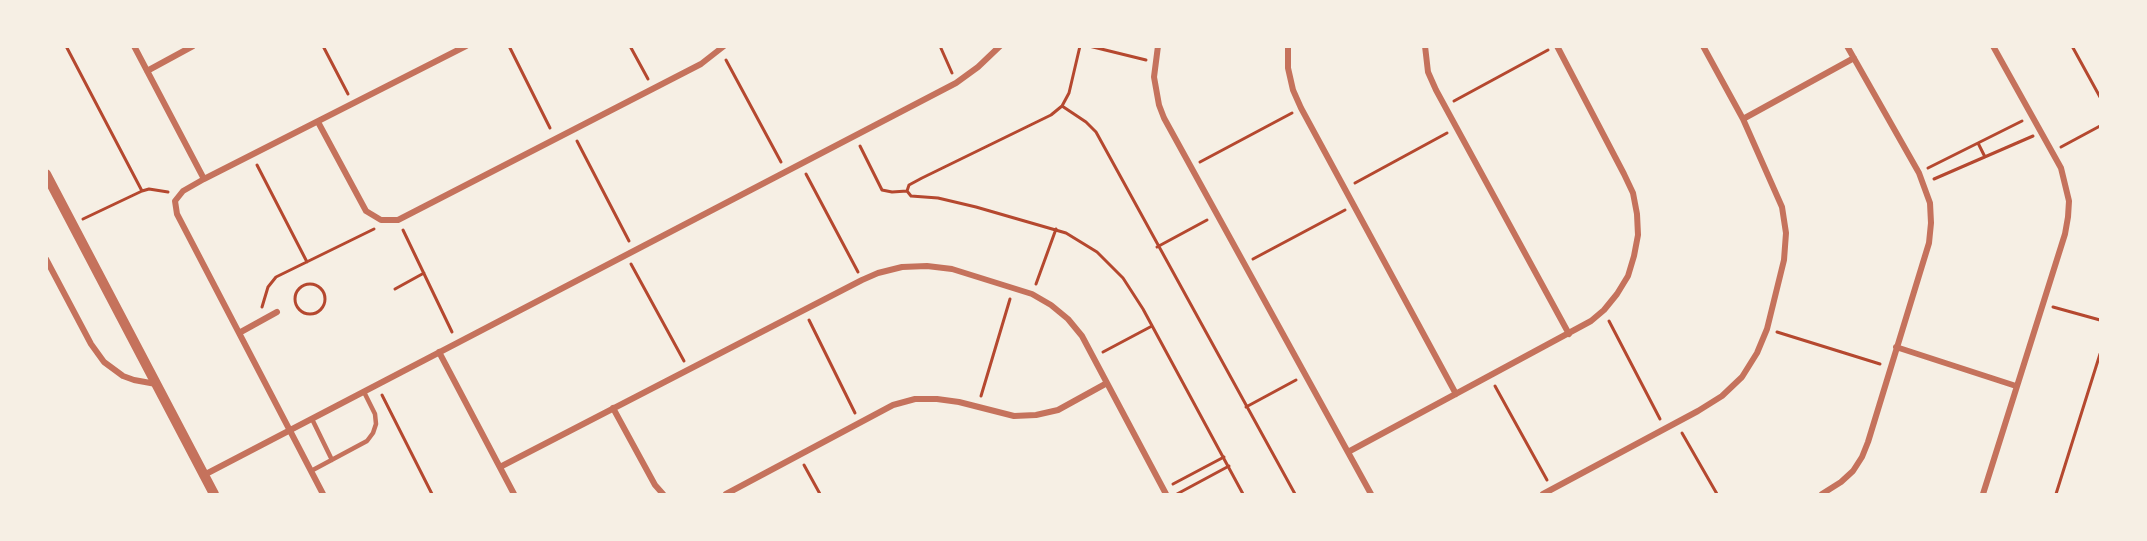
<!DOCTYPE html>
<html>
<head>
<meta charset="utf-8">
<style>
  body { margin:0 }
  #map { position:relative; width:2147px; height:541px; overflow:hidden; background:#f6efe4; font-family:"Varela Round",sans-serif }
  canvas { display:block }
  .frame { position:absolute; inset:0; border:48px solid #f6efe4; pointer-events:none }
</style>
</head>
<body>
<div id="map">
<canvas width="2147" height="541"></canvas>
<div class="frame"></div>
</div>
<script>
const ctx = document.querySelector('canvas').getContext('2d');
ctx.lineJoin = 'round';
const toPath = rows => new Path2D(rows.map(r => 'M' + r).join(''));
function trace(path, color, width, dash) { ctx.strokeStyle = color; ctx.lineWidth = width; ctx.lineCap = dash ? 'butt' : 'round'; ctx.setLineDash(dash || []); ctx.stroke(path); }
const path = toPath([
  [66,46,142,191],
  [323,46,348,94],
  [509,46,550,128],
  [630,46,648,79],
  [940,46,952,73],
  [1080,46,1069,93,1062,106,1051,115,922,178,909,185,907,191,911,196,938,198,976,207,1066,233,1097,252,1123,278,1143,309,1243,494],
  [1089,46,1146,60],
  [2072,46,2100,97],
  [726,60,781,162],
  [1454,101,1548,50],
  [1062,106,1086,122,1096,132,1295,494],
  [577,141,629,241],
  [1978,143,1985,157],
  [860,146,882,190,892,192,907,191],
  [2061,147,2100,126],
  [1200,162,1292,113],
  [257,165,307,262],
  [1928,168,2022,121],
  [806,174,858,272],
  [1934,179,2033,136],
  [1355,183,1447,133],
  [83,219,142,191,149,189,168,192],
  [403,230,452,332],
  [1157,247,1207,220],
  [1253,259,1345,210],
  [631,264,684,361],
  [1036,284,1056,229],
  '295 299a15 15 0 1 1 30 0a15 15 0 1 1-30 0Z',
  [395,289,424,273],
  [262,307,268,287,276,277,374,229],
  [2053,307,2100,320],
  [809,320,855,413],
  [1609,321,1660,419],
  [1777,332,1880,364],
  [1103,352,1152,326],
  [1495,386,1547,480],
  [382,395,432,494],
  [981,396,1010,299],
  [1246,407,1296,380],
  [1682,433,1717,494],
  [804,465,820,494],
  [1173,484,1224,457],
  [1177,494,1229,466],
  [2056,494,2100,354]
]);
const service = toPath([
  [312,419,332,460],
  [311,471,367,441,373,433,376,424,375,414,364,392]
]);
const minor = toPath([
  [134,46,204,179],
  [1158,46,1154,77,1159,105,1164,118,1371,494],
  [1288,46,1288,68,1293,90,1301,108,1456,394],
  [1425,46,1428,72,1436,90,1569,334],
  [147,71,193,46],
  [1743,119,1854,58],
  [318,122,366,211,381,220,398,220,701,64,724,46],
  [46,259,91,344,104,362,123,376,134,380,156,384],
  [239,333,277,312],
  [1896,347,2016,386],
  [439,352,514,494],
  [613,408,655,485,663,494],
  [1348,452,1591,321,1604,310,1617,294,1628,276,1634,256,1638,235,1637,214,1633,193,1624,174,1557,46],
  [500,467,862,280,878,273,902,267,927,266,952,269,1032,294,1051,305,1068,319,1082,336,1166,494],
  [204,475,956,83,978,67,1000,46],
  [323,494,177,214,175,201,183,191,204,179,466,46],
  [726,494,893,405,915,399,937,399,959,402,1014,416,1036,415,1058,410,1107,383],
  [1543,494,1698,411,1722,396,1742,377,1757,353,1767,329,1784,260,1786,233,1782,207,1743,119,1703,46],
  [1822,494,1841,482,1853,471,1862,457,1868,442,1929,243,1931,223,1930,203,1919,173,1847,46],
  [1983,494,2065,234,2068,217,2069,201,2061,168,1993,46]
]);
const tertiary = toPath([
  [46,174,214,494]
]);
trace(path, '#b5482f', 3);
trace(service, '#c5725c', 4.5);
trace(minor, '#c5725c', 6);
trace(tertiary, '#c5725c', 10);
</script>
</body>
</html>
